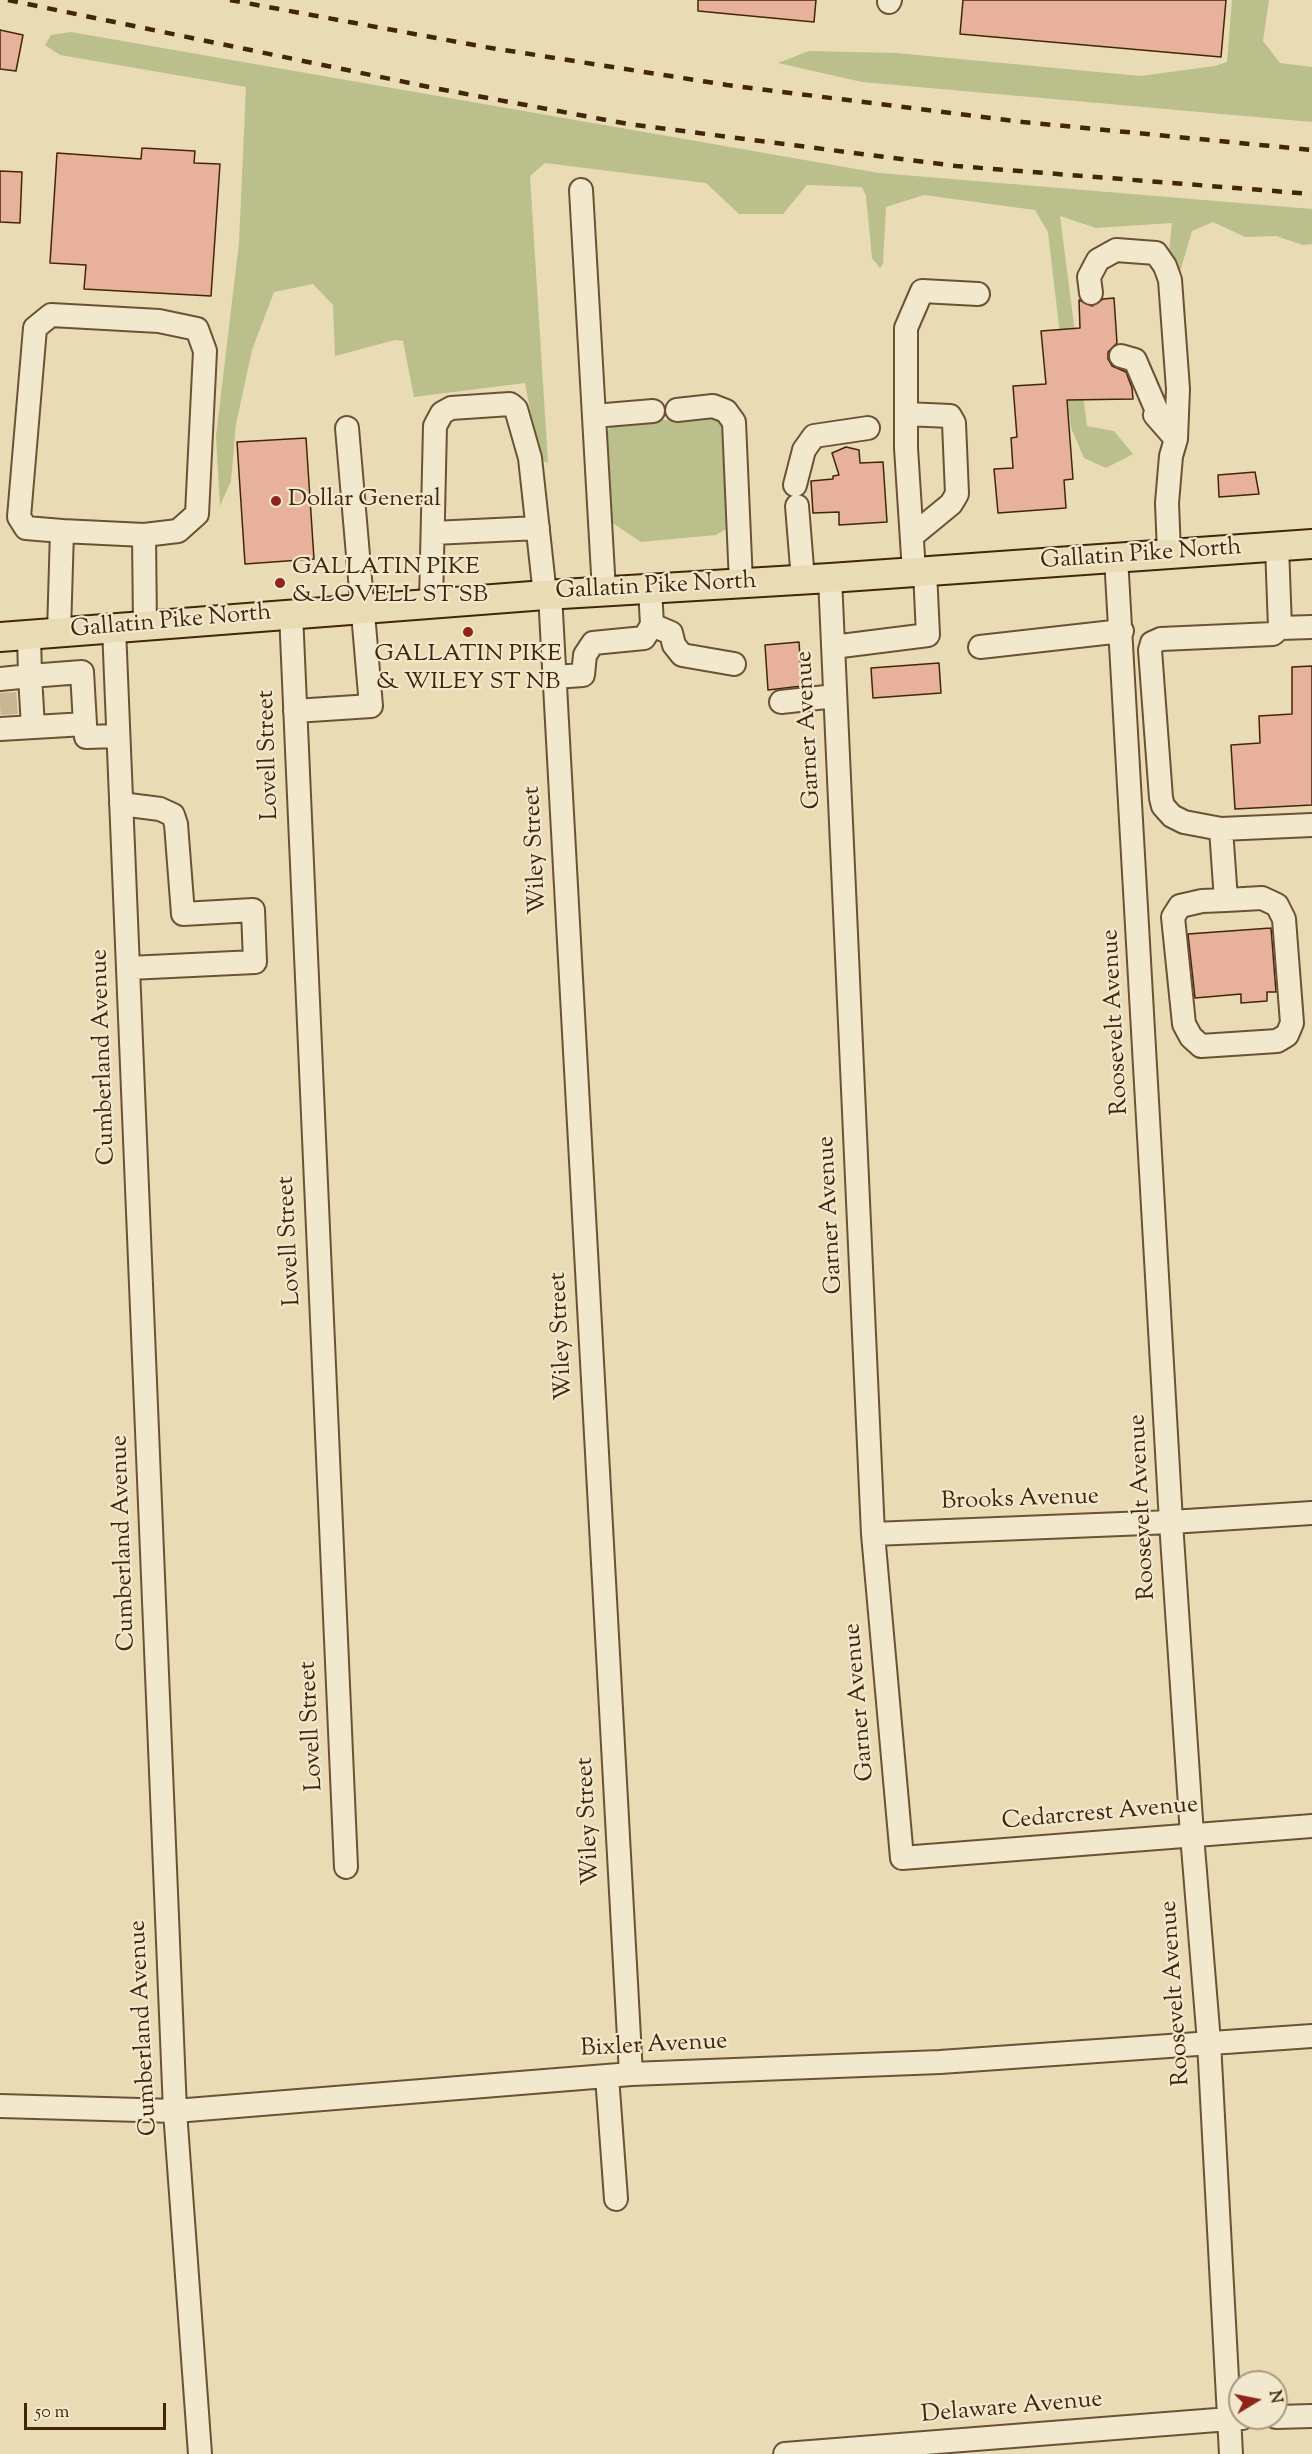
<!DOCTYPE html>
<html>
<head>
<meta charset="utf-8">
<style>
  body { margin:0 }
  #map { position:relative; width:1312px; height:2454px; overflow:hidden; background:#e9dbb4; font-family:"Sorts Mill Goudy",serif }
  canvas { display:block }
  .north { position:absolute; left:1228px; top:2370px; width:60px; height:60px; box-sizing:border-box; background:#f1e8ce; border:2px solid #ab9a80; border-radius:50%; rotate:80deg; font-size:16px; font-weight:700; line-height:24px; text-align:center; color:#42250a }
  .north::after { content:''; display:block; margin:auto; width:21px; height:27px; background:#8f2418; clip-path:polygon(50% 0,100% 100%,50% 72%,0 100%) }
  .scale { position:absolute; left:24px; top:2403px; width:142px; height:27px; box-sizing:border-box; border:3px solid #42250a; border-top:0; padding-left:8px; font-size:18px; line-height:21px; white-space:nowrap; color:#42250a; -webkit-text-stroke:4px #f1e8ce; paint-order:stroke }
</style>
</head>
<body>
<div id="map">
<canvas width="1312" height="2454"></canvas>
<div class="north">N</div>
<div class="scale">50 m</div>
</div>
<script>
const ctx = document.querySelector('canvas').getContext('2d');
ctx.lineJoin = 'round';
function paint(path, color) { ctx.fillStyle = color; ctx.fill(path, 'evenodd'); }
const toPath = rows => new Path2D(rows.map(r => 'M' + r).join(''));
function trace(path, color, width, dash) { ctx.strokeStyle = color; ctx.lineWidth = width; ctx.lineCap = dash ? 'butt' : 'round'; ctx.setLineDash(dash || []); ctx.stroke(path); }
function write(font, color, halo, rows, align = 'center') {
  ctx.font = font + ' "Sorts Mill Goudy",serif'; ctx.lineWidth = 4.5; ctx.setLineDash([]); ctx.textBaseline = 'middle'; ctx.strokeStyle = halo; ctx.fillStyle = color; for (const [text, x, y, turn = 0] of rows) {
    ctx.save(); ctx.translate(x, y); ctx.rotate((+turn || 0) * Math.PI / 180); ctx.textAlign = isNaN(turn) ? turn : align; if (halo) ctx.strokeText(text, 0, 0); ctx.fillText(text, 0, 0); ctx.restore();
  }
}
const green = toPath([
  [1232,0,1269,0,1263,41,1280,63,1312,67,1312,122,862,82,778,63,809,51,896,53,1140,76,1215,66,1227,62],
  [71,32,879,173,1312,209,1312,244,1303,245,1276,236,1245,237,1213,222,1192,231,1177,282,1166,280,1172,223,1096,228,1060,216,1087,426,1114,431,1133,454,1106,468,1084,458,1071,428,1048,232,1035,210,924,195,886,207,883,264,880,268,872,258,866,196,862,187,807,185,783,214,739,214,706,183,545,163,530,176,548,463,539,459,525,383,414,397,403,341,395,340,335,356,333,305,313,284,274,292,252,350,236,424,231,481,220,506,216,436,239,243,246,87,60,55,45,45,51,35],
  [711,417,723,426,731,514,726,529,716,535,641,542,611,522,605,434,609,429,616,423]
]);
const building = toPath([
  [698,0,816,0,814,22,698,11,698,0],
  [963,0,1226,0,1221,57,960,34,963,0],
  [0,30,23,35,16,71,0,69,0,30],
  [142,148,195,151,194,163,220,164,211,296,84,289,86,265,50,263,57,153,141,159,142,148],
  [0,171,22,172,20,223,0,222,0,171],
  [1114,298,1117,343,1108,352,1108,359,1112,366,1126,372,1132,388,1133,399,1067,400,1073,479,1064,480,1066,508,998,513,994,469,1013,468,1011,438,1017,437,1013,386,1046,384,1041,331,1080,328,1079,300,1092,306,1103,299,1114,298],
  [306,438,314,559,245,564,237,442,306,438],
  [846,447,859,450,860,463,883,462,887,522,839,525,839,512,813,513,811,481,833,479,833,476,839,475,832,453,846,447],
  [1255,472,1259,494,1219,497,1218,475,1255,472],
  [799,642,802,686,768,690,765,645,799,642],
  [939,663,941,693,873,698,871,668,939,663],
  [1312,666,1312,805,1235,809,1231,745,1260,743,1259,716,1292,714,1292,667,1312,666],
  [1271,928,1276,992,1267,992,1267,1001,1241,1003,1241,994,1195,998,1188,934,1271,928]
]);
const minorTunnel = toPath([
  [0,704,17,703]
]);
const minor = toPath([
  [889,2,890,0],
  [581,190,604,591],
  [1091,293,1089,277,1098,260,1116,250,1156,253,1165,266,1170,280,1178,389,1176,439,1171,456,1167,503,1169,553],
  [1121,356,1135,360,1157,411,1155,415,1176,439],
  [677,410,713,406,726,411,734,422,741,583],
  [906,414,950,416,954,423,957,494,951,504,912,536],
  [594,416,653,411],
  [795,485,804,450,814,436,868,428],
  [797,506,803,580],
  [62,531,26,528,19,517,35,328,51,315,159,321,197,329,205,351,197,514,178,531,144,535],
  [433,533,538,528],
  [1277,546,1280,628,1273,634,1161,639,1152,643,1150,650,1161,798,1163,806,1172,816,1184,822,1221,829,1312,825],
  [1116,557,1171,1522,1192,1835,1209,2042,1231,2454],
  [914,572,906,448,906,328,922,291,978,294],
  [830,578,873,1534,902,1858,1312,1826],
  [550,594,631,2074],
  [431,603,435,426,442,413,451,408,510,404,516,409,530,458,545,595],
  [291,613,346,1867],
  [652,625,671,633,674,645,682,655,734,664],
  [114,628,175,2111,200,2454],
  [1280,628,1312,627],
  [59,632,62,531,144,535,145,626],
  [833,647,928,635,925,571],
  [980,647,1122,631],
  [554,677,583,675,585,655,593,643,644,638,652,625,650,588],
  [0,679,30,676,29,635],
  [781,702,835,696],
  [295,711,371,706,347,428],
  [33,727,30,676,82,672,85,724],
  [0,729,85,724,86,737,118,736],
  [121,804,160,809,173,815,176,824,183,914,253,910,255,962,129,968],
  [1221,829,1226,900,1202,901,1180,906,1173,917,1184,1024,1191,1037,1201,1046,1277,1041,1287,1035,1292,1023,1284,919,1277,905,1262,898,1226,900],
  [873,1534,1171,1522,1312,1513],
  [607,2076,616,2199],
  [0,2106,175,2111,631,2074,940,2062,1312,2036],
  [1276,2417,1312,2416],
  [785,2454,1242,2418]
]);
const major = toPath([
  [0,637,545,595,830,578,1312,544]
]);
const rail = toPath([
  [8,0,434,88,628,124,956,166,1312,194],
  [230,0,485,47,727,85,1023,122,1312,150]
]);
const markers = [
  [276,501,6,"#8f2418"],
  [280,583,6,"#8f2418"],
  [468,632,6,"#8f2418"]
];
const poiNames = [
  ["Dollar General",288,501],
  ["GALLATIN PIKE",292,569],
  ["& LOVELL ST SB",292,597],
  ["GALLATIN PIKE",468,656,"center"],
  ["& WILEY ST NB",468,684,"center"]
];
const streetNames = [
  ["Gallatin Pike North",1141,556,-4],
  ["Gallatin Pike North",656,588,-3],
  ["Gallatin Pike North",171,623,-5],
  ["Garner Avenue",810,730,-93],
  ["Lovell Street",270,755,-92],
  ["Wiley Street",537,850,-93],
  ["Roosevelt Avenue",1117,1022,-93],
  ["Cumberland Avenue",105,1057,-92],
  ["Garner Avenue",832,1215,-93],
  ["Lovell Street",291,1241,-93],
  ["Wiley Street",563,1336,-93],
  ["Brooks Avenue",1020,1501,-2],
  ["Roosevelt Avenue",1144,1507,-93],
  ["Cumberland Avenue",125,1543,-92],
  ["Garner Avenue",861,1702,-95],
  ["Lovell Street",313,1726,-93],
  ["Cedarcrest Avenue",1100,1815,-5],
  ["Wiley Street",590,1821,-93],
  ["Roosevelt Avenue",1177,1993,-94],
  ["Cumberland Avenue",145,2028,-93],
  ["Bixler Avenue",654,2047,-3],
  ["Delaware Avenue",1012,2409,-5]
];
paint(green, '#babf8b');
paint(building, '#e7b19c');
trace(building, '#42250a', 1.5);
trace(minorTunnel, '#c8b792', 22, [22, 11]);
trace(minor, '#6c5234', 26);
trace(major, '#42250a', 32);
trace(minor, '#f1e8ce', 22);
trace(major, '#e9dbb4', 28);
trace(rail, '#42250a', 4.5, [10, 10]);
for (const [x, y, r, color] of markers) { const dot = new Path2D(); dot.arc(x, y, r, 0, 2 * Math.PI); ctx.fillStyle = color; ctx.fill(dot); trace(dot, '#f1e8ce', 2); }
write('24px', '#42250a', '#f1e8ce', poiNames, 'left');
write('24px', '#42250a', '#f1e8ce', streetNames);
</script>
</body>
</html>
